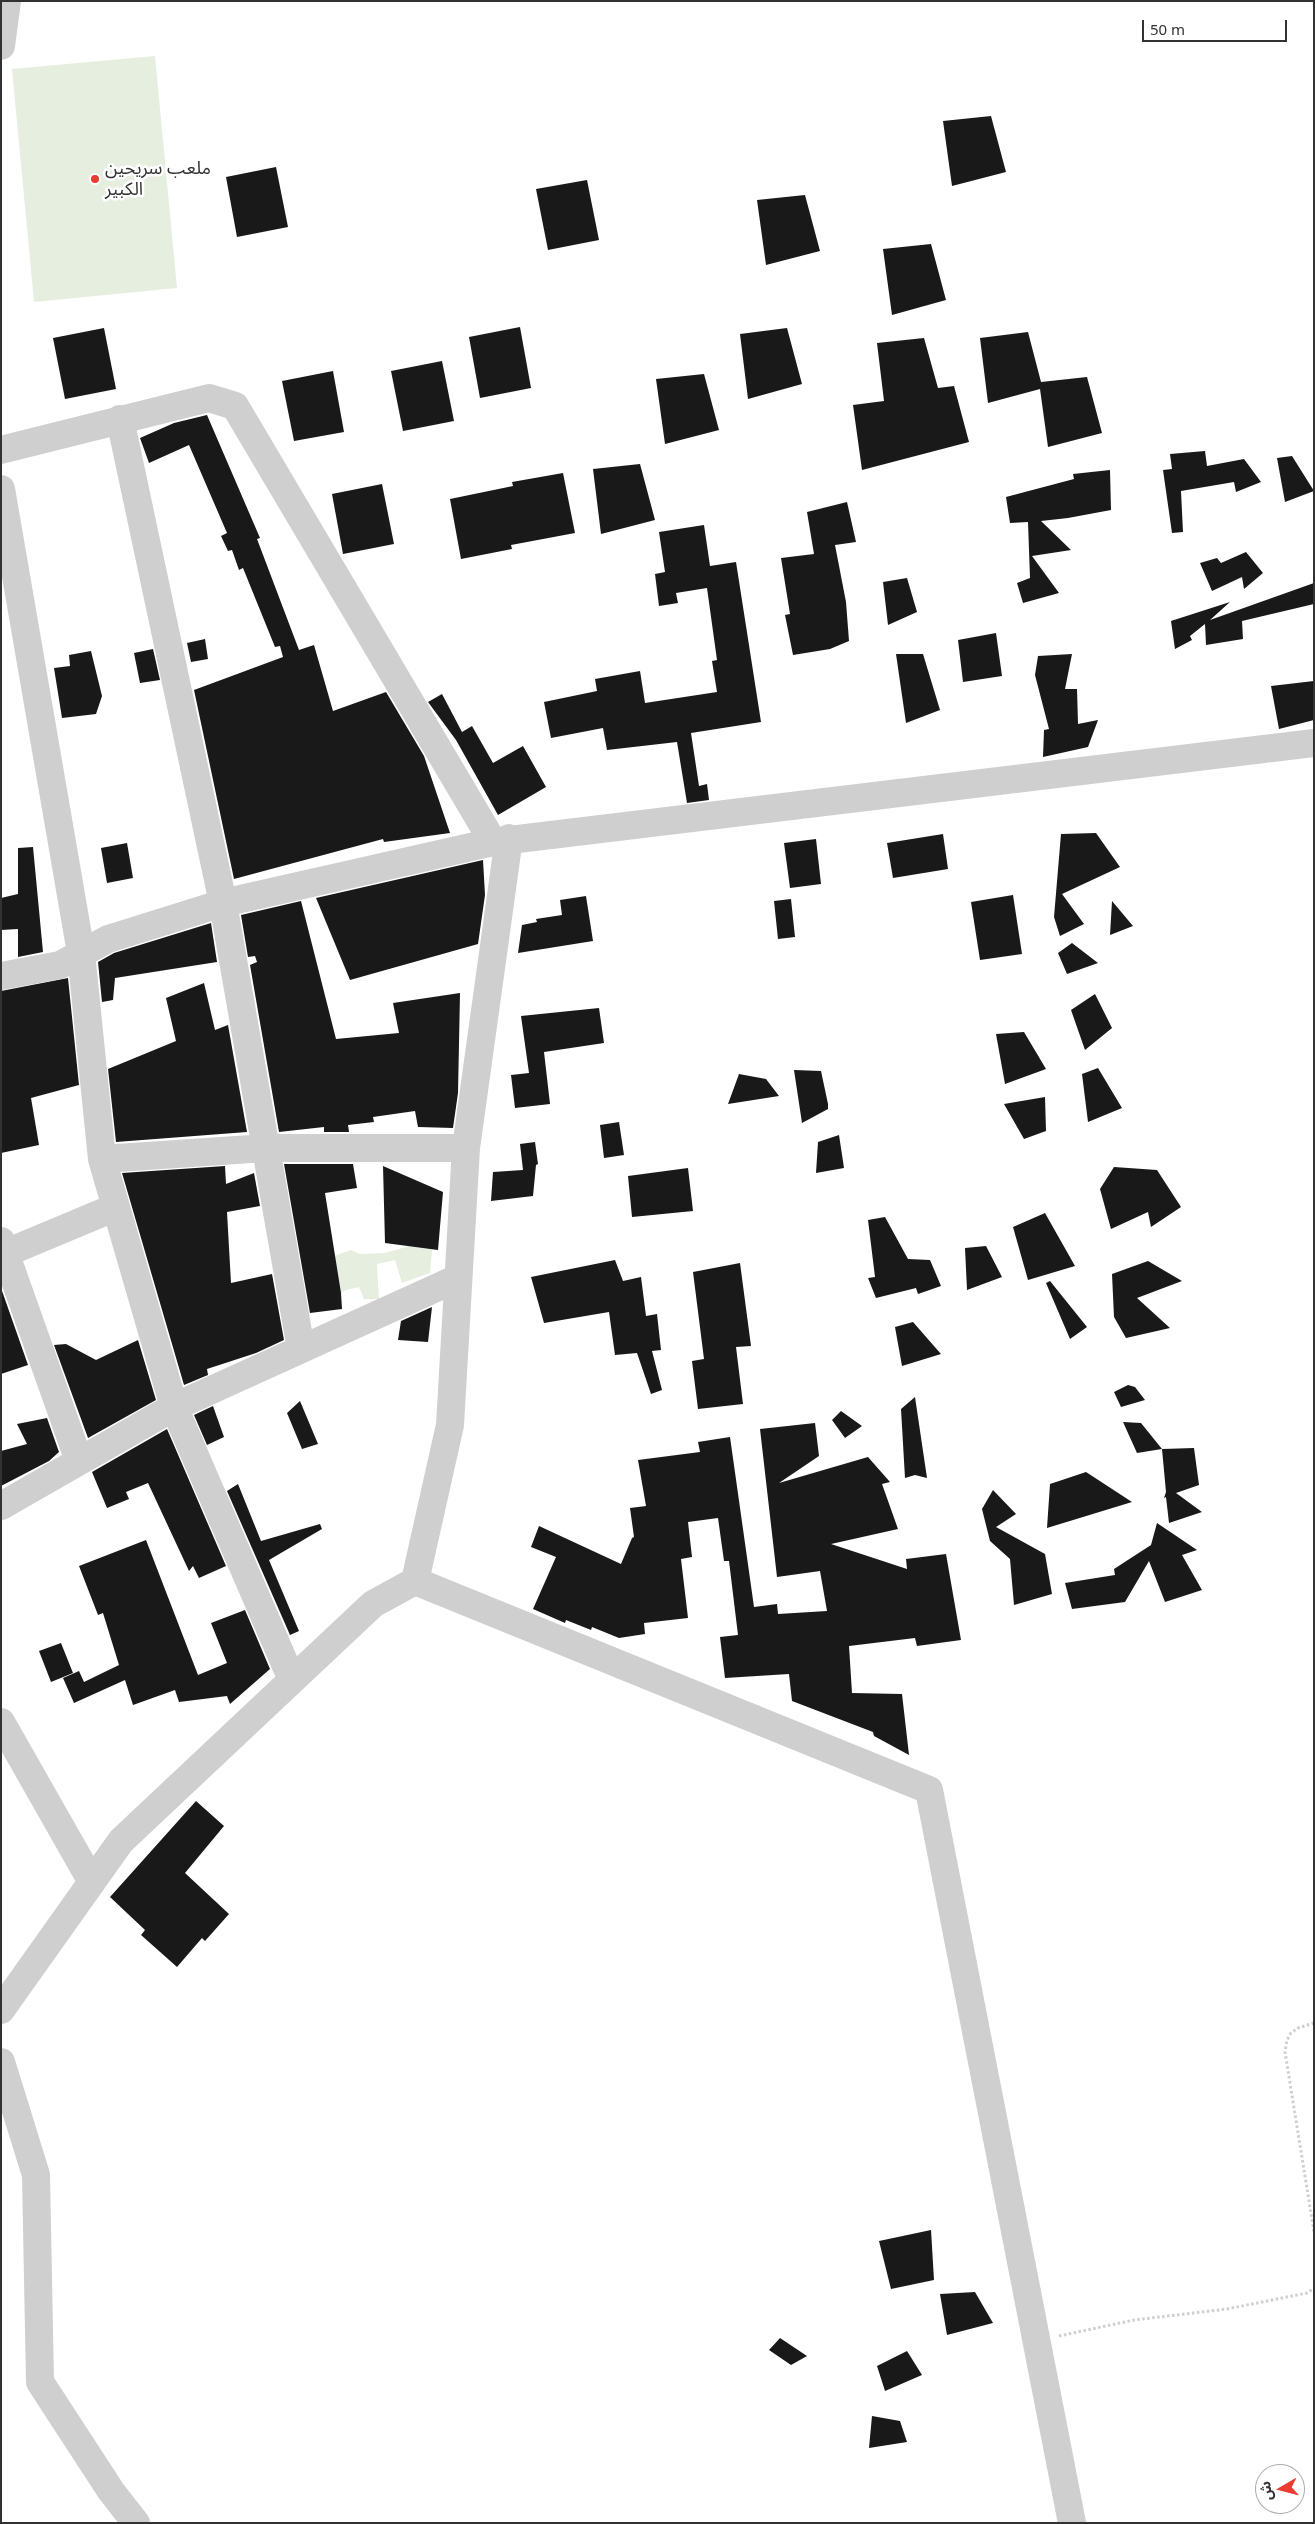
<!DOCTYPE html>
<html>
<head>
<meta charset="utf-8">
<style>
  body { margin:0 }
  #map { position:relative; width:1315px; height:2524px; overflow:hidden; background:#fff; font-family:"Noto Sans","Noto Sans Arabic",sans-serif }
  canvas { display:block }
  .frame { position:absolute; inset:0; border:2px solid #323232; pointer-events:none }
  .north { position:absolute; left:1255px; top:2464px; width:50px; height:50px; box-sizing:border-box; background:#fff; border:1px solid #adadad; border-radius:50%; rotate:262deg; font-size:14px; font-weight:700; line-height:20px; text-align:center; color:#323232 }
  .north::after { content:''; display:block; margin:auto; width:18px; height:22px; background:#ec3b30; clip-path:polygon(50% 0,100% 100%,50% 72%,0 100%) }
  .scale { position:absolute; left:1142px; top:20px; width:145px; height:22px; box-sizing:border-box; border:2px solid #323232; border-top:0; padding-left:6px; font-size:15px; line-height:18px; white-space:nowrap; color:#323232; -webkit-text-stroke:4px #fff; paint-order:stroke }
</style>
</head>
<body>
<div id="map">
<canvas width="1315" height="2524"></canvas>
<div class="frame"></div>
<div class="north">ش</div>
<div class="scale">50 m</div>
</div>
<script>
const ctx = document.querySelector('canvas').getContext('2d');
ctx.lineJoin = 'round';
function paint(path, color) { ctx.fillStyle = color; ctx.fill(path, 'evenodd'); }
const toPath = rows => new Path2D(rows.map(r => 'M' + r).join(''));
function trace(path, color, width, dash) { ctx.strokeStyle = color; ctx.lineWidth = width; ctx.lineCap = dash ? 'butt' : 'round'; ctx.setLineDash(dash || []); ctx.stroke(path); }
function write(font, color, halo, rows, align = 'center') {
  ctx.font = font + ' "Noto Sans","Noto Sans Arabic",sans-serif'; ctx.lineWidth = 5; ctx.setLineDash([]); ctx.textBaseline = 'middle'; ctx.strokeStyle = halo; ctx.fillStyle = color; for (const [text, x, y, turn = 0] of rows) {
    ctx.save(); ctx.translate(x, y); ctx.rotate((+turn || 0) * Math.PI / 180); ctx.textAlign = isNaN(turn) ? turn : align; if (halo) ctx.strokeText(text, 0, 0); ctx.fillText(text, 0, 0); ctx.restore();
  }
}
const green = toPath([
  [155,56,177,288,34,302,12,69],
  [433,1239,430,1273,402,1283,395,1260,377,1264,379,1299,364,1299,359,1287,346,1290,335,1297,334,1256,351,1250,360,1254,385,1253]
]);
const building = toPath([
  [991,116,1006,172,952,186,943,121],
  [276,167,288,227,237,237,226,177],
  [587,180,599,240,548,250,536,189],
  [805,195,820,251,766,265,757,200],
  [931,244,946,300,892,315,883,249],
  [520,327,531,388,480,398,469,337],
  [104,328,116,389,65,399,53,338],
  [787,328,802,384,748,399,740,334],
  [1028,332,1041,382,1087,377,1102,433,1048,447,1040,389,988,403,980,338],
  [924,338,938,388,954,386,969,442,862,470,853,405,884,401,877,343],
  [442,361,454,421,403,431,391,371],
  [333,371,344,432,294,441,282,381],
  [704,374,719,430,665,444,656,379],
  [207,415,260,538,257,539,299,650,314,645,333,711,386,692,424,756,450,833,384,842,383,839,234,879,194,690,283,657,280,646,275,647,243,568,239,570,232,550,228,551,221,536,227,533,189,445,149,463,140,438,174,423],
  [1205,451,1207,466,1244,459,1261,482,1236,492,1234,482,1181,491,1183,532,1172,533,1163,470,1172,469,1170,454],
  [1292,456,1314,491,1285,502,1277,458],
  [640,464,655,520,601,534,593,469],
  [1110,470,1111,510,1068,518,1041,521,1071,550,1032,556,1059,593,1023,603,1017,583,1030,578,1028,522,1010,523,1006,497,1074,479,1073,474],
  [563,473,575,533,511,545,512,549,461,559,450,499,513,486,512,482],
  [382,484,394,544,343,554,332,494],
  [847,502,856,542,835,545,846,602,849,641,830,649,793,655,785,615,790,614,781,558,814,554,807,512],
  [704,525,710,566,736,562,761,722,691,733,699,786,707,784,709,800,687,803,677,742,607,750,603,728,551,738,544,702,597,691,595,679,640,671,645,703,717,692,712,661,717,660,707,588,676,593,678,603,659,606,655,574,665,572,659,532],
  [1246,552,1263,573,1244,589,1242,577,1212,591,1200,563,1217,558,1221,563],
  [907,578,917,612,888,625,883,582],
  [1314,583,1314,604,1242,621,1243,639,1206,645,1205,624,1190,636,1192,640,1175,649,1171,621,1230,602,1210,620],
  [996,633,1002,676,963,682,958,640],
  [205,639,208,659,191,662,187,643],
  [153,649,160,680,140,683,134,653],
  [91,651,102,696,96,714,62,718,54,668,70,666,69,655],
  [896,654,923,654,940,710,906,723],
  [1072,654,1065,689,1077,689,1078,724,1098,720,1088,747,1043,757,1044,730,1049,729,1035,675,1038,656],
  [1314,681,1314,720,1279,729,1271,686],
  [442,694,462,732,472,726,493,763,523,746,546,787,498,815,456,740,428,702],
  [1096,833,1120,867,1062,894,1084,924,1060,936,1054,917,1061,834],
  [943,834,948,869,893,878,887,843],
  [816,839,821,884,790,888,784,843],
  [127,843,133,878,107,883,101,848],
  [33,847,43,952,18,957,18,929,1,930,1,898,18,894,18,848],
  [483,860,485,895,478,944,350,980,316,898],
  [1013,895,1022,954,980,960,971,902],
  [586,896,593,941,518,953,522,925,537,922,536,919,562,915,560,900],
  [791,899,795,937,778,939,774,901],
  [301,901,336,1039,399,1033,393,1003,460,993,458,1093,453,1128,418,1127,415,1111,373,1117,374,1122,348,1125,349,1132,324,1132,324,1127,279,1132,250,965,257,962,255,956,248,957,241,915],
  [1112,901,1133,926,1110,935],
  [211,923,217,962,115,978,113,1000,102,1002,98,962,114,953],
  [1072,943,1098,963,1067,974,1058,953],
  [68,978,79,1085,31,1098,39,1145,1,1153,1,991],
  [204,983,215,1030,228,1025,247,1132,116,1142,108,1069,176,1041,166,998],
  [1095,994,1112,1028,1085,1050,1071,1010],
  [599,1008,604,1043,544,1052,550,1104,515,1108,511,1075,529,1073,521,1016],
  [1024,1032,1046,1069,1005,1084,996,1034],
  [1098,1068,1122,1108,1088,1122,1082,1074],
  [794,1070,821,1071,828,1104,828,1109,802,1123],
  [739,1074,766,1079,779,1096,728,1104],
  [1045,1097,1046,1131,1024,1139,1004,1104],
  [619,1122,624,1155,604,1158,600,1125],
  [839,1135,844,1168,816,1173,818,1142],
  [535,1142,538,1164,536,1165,533,1196,491,1201,493,1172,523,1170,520,1144],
  [284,1164,353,1164,357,1188,325,1193,341,1293,342,1309,310,1313],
  [225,1166,226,1184,254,1173,260,1206,227,1212,231,1283,272,1274,284,1340,256,1353,207,1369,208,1375,184,1385,122,1173],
  [383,1166,443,1192,438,1250,385,1243],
  [1114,1167,1157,1170,1181,1207,1151,1227,1148,1212,1111,1229,1100,1189],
  [688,1168,693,1211,632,1217,628,1176],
  [1045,1213,1075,1266,1028,1280,1013,1227],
  [885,1217,908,1259,930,1260,941,1286,918,1294,916,1288,876,1298,868,1278,875,1277,868,1220],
  [986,1246,1002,1277,967,1290,965,1248],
  [615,1260,623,1281,641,1277,646,1316,657,1314,661,1350,652,1351,662,1390,651,1394,637,1353,615,1355,609,1312,544,1323,531,1277],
  [1148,1261,1182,1281,1137,1298,1170,1328,1126,1338,1114,1317,1112,1274],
  [740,1263,751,1346,736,1347,743,1404,698,1409,692,1361,704,1359,693,1272],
  [1050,1281,1087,1327,1070,1339,1046,1283],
  [1,1288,28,1365,1,1374],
  [432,1307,428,1342,398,1340,401,1321],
  [913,1322,941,1354,902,1366,895,1327],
  [138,1340,156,1400,88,1438,54,1345,66,1344,96,1360],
  [1128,1385,1135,1387,1145,1400,1121,1407,1114,1392],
  [915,1397,927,1478,915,1475,905,1478,901,1409],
  [300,1401,318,1444,302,1449,287,1413],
  [213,1406,224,1437,207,1445,194,1415],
  [841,1411,862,1426,845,1438,832,1420],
  [47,1418,59,1452,49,1461,1,1486,1,1451,27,1444,17,1424],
  [1123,1422,1141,1423,1162,1449,1137,1453],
  [815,1423,819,1456,779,1483,868,1457,890,1482,882,1484,898,1529,831,1544,907,1569,906,1559,946,1554,961,1640,917,1646,915,1638,849,1646,852,1693,902,1694,909,1755,874,1736,873,1732,792,1701,789,1674,725,1678,720,1637,738,1635,729,1561,724,1561,718,1518,688,1522,692,1557,681,1559,688,1618,644,1623,645,1634,619,1638,592,1627,591,1630,566,1620,565,1623,533,1609,556,1557,531,1547,539,1526,621,1564,632,1538,634,1537,630,1508,646,1506,638,1460,700,1452,698,1442,730,1437,754,1607,777,1604,778,1614,827,1611,820,1571,777,1577,760,1429],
  [167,1429,226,1566,199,1578,193,1566,189,1571,148,1483,126,1492,129,1499,107,1508,92,1472],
  [1194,1448,1199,1485,1176,1493,1202,1512,1169,1523,1166,1497,1164,1498,1166,1492,1162,1449],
  [1086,1472,1132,1502,1047,1528,1050,1484],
  [238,1484,261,1541,320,1524,322,1529,269,1560,299,1631,290,1635,227,1491],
  [993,1490,1016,1514,996,1527,1045,1554,1052,1594,1014,1605,1010,1559,990,1541,982,1509],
  [1157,1523,1197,1550,1182,1555,1202,1590,1165,1602,1149,1561,1125,1602,1072,1609,1065,1583,1115,1575,1114,1569,1151,1545],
  [146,1540,198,1675,227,1663,211,1623,245,1610,270,1669,230,1704,227,1696,179,1702,175,1690,133,1705,125,1680,74,1703,63,1678,79,1671,84,1682,119,1665,103,1613,98,1615,79,1566],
  [61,1643,73,1673,51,1682,39,1651],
  [196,1801,224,1826,185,1873,229,1914,205,1941,202,1938,177,1967,141,1935,145,1930,110,1897],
  [931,2230,934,2280,891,2289,879,2241],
  [975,2292,993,2323,947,2335,940,2294],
  [780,2338,807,2356,791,2365,769,2350],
  [907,2351,922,2375,885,2391,877,2366],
  [872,2416,900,2421,907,2442,869,2448]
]);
const path = toPath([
  [1314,2023,1298,2028,1291,2033,1287,2040,1285,2052,1314,2232],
  [1059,2336,1134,2320,1227,2309,1307,2293,1314,2288]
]);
const minor = toPath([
  [1,46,7,1],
  [120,419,223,903,301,1349],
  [1,450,209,398,235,406,493,842,1314,743],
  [1,489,81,953,102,1159,174,1407,292,1680],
  [1,976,60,965,108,939,223,903,493,842],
  [102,1159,266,1148,466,1148],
  [1,1241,79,1461],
  [1,1255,116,1207],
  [1,1506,174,1407,458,1278],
  [415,1581,929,1790,1072,2523],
  [1,1722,92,1882],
  [1,2010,121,1841,373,1604,415,1581,450,1425,466,1148,509,838],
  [1,2062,36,2175,40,2382,111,2491,136,2523]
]);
const markers = [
  [95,179,5,"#ec3b30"]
];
const poiNames = [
  ["ملعب سريحين",105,169],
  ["الكبير",105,190]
];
paint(green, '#e6eee0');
paint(building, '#191919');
trace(path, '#cfcfcf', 3, [2.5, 2.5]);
trace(minor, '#cfcfcf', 28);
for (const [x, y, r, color] of markers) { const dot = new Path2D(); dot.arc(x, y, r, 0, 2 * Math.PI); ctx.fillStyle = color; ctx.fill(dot); trace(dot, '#fff', 2); }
write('18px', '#323232', '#fff', poiNames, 'left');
</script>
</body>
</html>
